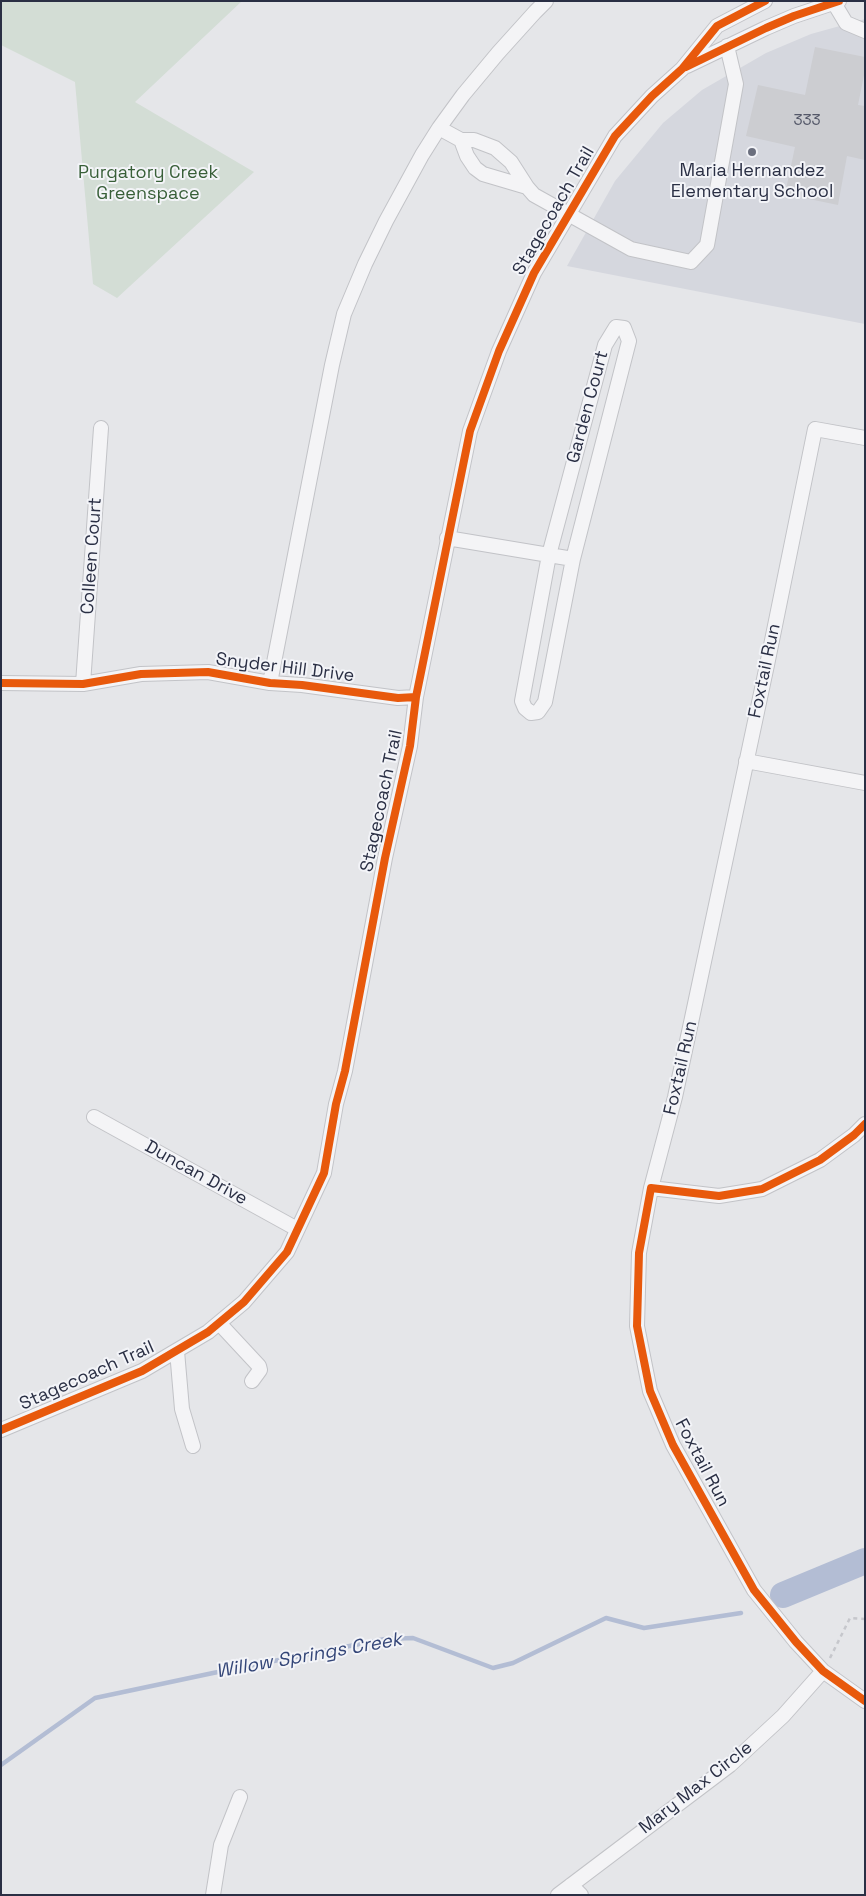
<!DOCTYPE html>
<html>
<head>
<meta charset="utf-8">
<style>
  body { margin:0 }
  #map { position:relative; width:866px; height:1896px; overflow:hidden; background:#e5e6e9; font-family:"Space Grotesk",sans-serif }
  canvas { display:block }
  .frame { position:absolute; inset:0; border:2px solid #2a2f44; pointer-events:none }
</style>
</head>
<body>
<div id="map">
<canvas width="866" height="1896"></canvas>
<div class="frame"></div>
</div>
<script>
const ctx = document.querySelector('canvas').getContext('2d');
ctx.lineJoin = 'round';
function paint(path, color) { ctx.fillStyle = color; ctx.fill(path, 'evenodd'); }
const toPath = rows => new Path2D(rows.map(r => 'M' + r).join(''));
function trace(path, color, width, dash) { ctx.strokeStyle = color; ctx.lineWidth = width; ctx.lineCap = dash ? 'butt' : 'round'; ctx.setLineDash(dash || []); ctx.stroke(path); }
function write(font, color, halo, rows, align = 'center') {
  ctx.font = font + ' "Space Grotesk",sans-serif'; ctx.lineWidth = 4; ctx.setLineDash([]); ctx.textBaseline = 'middle'; ctx.strokeStyle = halo; ctx.fillStyle = color; for (const [text, x, y, turn = 0] of rows) {
    ctx.save(); ctx.translate(x, y); ctx.rotate((+turn || 0) * Math.PI / 180); ctx.textAlign = isNaN(turn) ? turn : align; if (halo) ctx.strokeText(text, 0, 0); ctx.fillText(text, 0, 0); ctx.restore();
  }
}
const built = toPath([
  [865,19,865,324,567,266,615,181,663,123,702,90,766,53,811,34]
]);
const green = toPath([
  [1,1,242,1,135,102,254,172,117,298,93,284,75,82,1,45]
]);
const stream = toPath([
  [1,1765,95,1698,213,1673,385,1639,413,1638,493,1668,513,1663,606,1618,644,1628,741,1613]
]);
const river = toPath([
  [783,1595,865,1561]
]);
const building = toPath([
  [815,47,865,57,865,70,858,105,865,106,865,160,847,156,838,205,785,194,795,147,746,136,758,85,805,95]
]);
const path = toPath([
  [830,1658,850,1618,865,1619]
]);
const minor = toPath([
  [834,3,846,23,865,31],
  [687,66,766,28,794,16,839,1],
  [439,128,463,95,498,53,535,12,546,1],
  [461,140,467,156,475,168,483,174,527,187],
  [616,327,624,328,629,341,573,559,545,702,538,712,531,713,525,708,522,701,549,555,605,345,616,327],
  [865,438,815,429,767,665,692,1018,675,1097,651,1188,639,1253,637,1326,650,1391,673,1445,754,1590,796,1642,823,1671,865,1701],
  [447,538,573,559],
  [1,683,83,684,141,674,208,672,270,683,302,685,398,698,416,697],
  [270,683,332,365,344,314,365,264,386,221,422,155,439,128,461,140,474,140,495,148,511,162,527,187,534,195,631,249,691,262,707,245,736,84,727,46],
  [83,684,101,428],
  [746,761,865,783],
  [94,1117,297,1229],
  [651,1188,719,1196,762,1189,820,1160,854,1135,865,1124],
  [219,1323,259,1366,260,1370,252,1381],
  [177,1351,182,1409,193,1446],
  [1,1430,142,1371,208,1332,244,1302,287,1252,324,1173,336,1104,345,1071,385,858,410,746,416,697,470,431,499,351,534,273,615,136,652,96,682,69,717,26,765,1],
  [571,1885,581,1895],
  [213,1895,221,1845,240,1797],
  [558,1895,730,1765,783,1716,823,1671]
]);
const cycleway = toPath([
  [686,67,766,28,794,16,839,1],
  [1,683,83,684,141,674,208,672,270,683,302,685,398,698,416,697],
  [865,1124,854,1135,820,1160,762,1189,719,1196,651,1188,639,1253,637,1326,650,1391,673,1445,754,1590,796,1642,823,1671,865,1701],
  [1,1430,142,1371,208,1332,244,1302,287,1252,324,1173,336,1104,345,1071,385,858,410,746,416,697,470,431,499,351,534,273,615,136,652,96,682,69,717,26,765,1]
]);
const markers = [
  [752,152,5,"#6b6f7e"]
];
const numberNames = [
  ["333",807,121]
];
const poiNames = [
  ["Maria Hernandez",752,171],
  ["Elementary School",752,192]
];
const parkNames = [
  ["Purgatory Creek",148,173],
  ["Greenspace",148,194]
];
const streetNames = [
  ["Stagecoach Trail",554,211,-60],
  ["Garden Court",588,407,-75],
  ["Colleen Court",92,556,-86],
  ["Snyder Hill Drive",285,668,7],
  ["Foxtail Run",765,671,-78],
  ["Stagecoach Trail",382,801,-78],
  ["Foxtail Run",681,1068,-77],
  ["Duncan Drive",196,1173,29],
  ["Stagecoach Trail",87,1376,-24],
  ["Foxtail Run",702,1463,62],
  ["Mary Max Circle",696,1788,-38]
];
const waterNames = [
  ["Willow Springs Creek",309,1656,-10]
];
paint(built, '#d5d7de');
paint(green, '#d3ddd5');
trace(stream, '#b3bdd4', 4.5);
trace(river, '#b3bdd4', 26);
paint(building, '#cccdd1');
trace(minor, '#c2c3c7', 16);
trace(path, '#c6c7cc', 2.5, [4, 4]);
trace(minor, '#f4f4f6', 14);
trace(cycleway, '#e8590c', 8);
for (const [x, y, r, color] of markers) { const dot = new Path2D(); dot.arc(x, y, r, 0, 2 * Math.PI); ctx.fillStyle = color; ctx.fill(dot); trace(dot, '#f3f4f8', 2); }
write('15px', '#545869', null, numberNames);
write('18px', '#2a2f44', '#f3f4f8', poiNames);
write('18px', '#385f38', '#f3f4f8', parkNames);
write('18px', '#2a2f44', '#f3f4f8', streetNames);
write('italic 19px', '#344678', '#f3f4f8', waterNames);
</script>
</body>
</html>
